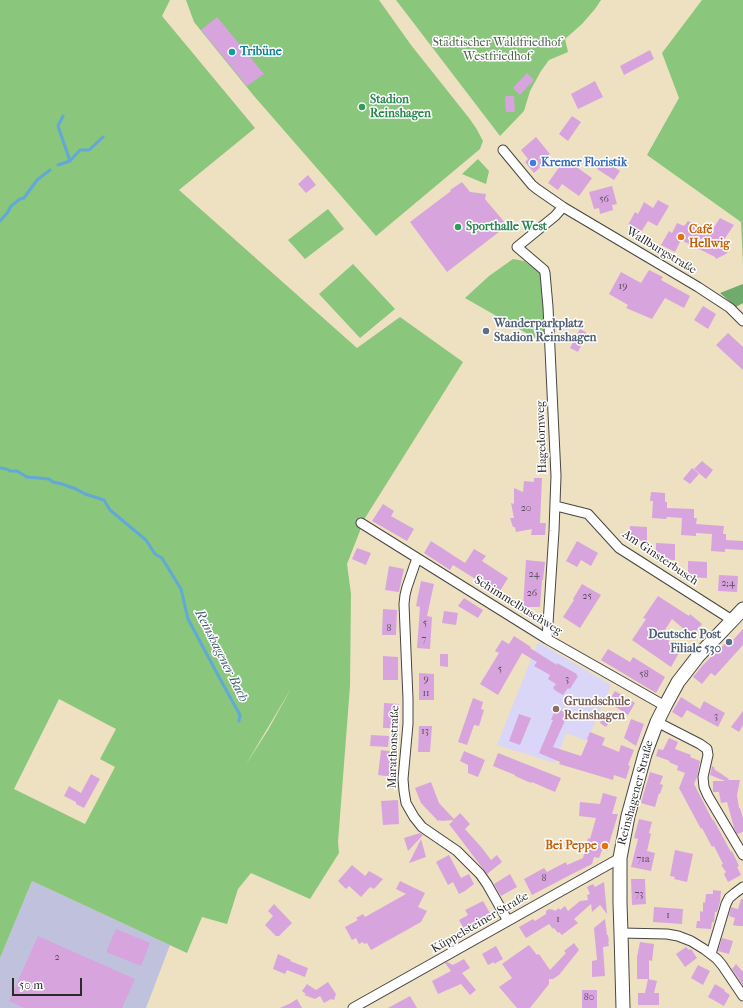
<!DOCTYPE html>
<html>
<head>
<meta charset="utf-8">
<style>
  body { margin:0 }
  #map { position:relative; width:743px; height:1008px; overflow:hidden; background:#ede1c1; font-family:"IM FELL French Canon",serif }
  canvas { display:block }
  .scale { position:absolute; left:12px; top:978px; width:70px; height:18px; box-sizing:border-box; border:2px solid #2b2b2b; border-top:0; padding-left:5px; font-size:12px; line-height:14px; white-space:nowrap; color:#2b2b2b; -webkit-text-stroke:3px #fff; paint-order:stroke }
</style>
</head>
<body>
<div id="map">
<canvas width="743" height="1008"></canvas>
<div class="scale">50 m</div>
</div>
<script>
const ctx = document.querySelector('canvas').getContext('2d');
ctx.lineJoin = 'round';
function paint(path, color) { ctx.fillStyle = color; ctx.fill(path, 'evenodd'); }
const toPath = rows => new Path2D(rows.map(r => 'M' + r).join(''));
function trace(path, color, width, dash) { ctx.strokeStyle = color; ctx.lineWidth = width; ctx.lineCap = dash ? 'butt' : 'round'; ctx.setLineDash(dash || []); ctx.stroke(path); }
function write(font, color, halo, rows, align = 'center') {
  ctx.font = font + ' "IM FELL French Canon",serif'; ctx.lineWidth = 3; ctx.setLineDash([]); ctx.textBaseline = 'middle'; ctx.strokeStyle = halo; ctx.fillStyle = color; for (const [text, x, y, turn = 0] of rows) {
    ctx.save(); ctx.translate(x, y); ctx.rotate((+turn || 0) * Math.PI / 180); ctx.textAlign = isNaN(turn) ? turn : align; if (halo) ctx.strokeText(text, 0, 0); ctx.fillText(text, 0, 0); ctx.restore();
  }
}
const built = toPath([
  [538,642,611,685,587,741,566,733,555,763,497,745]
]);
const industrial = toPath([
  [32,881,170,945,146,1008,0,1008,0,958]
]);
const green = toPath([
  [0,0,170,0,162,16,255,128,179,190,357,348,400,317,463,362,365,518,347,564,351,594,350,686,338,842,339,853,310,899,251,873,238,889,227,924,202,917,187,953,32,881,0,958],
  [292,687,268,730,245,766],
  [59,699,116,729,100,759,115,767,85,824,14,789],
  [186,0,379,0,411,45,469,118,476,128,483,141,480,149,376,236,254,96,194,22],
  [396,0,601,0,595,9,582,24,565,39,568,52,549,60,541,71,530,91,524,111,500,136],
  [702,0,743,0,743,265,741,222,647,155,679,98,662,53],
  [478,159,489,171,486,184,462,174],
  [328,209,344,229,305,259,288,240],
  [513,259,524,261,541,273,545,333,542,342,465,298,489,276],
  [353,264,395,309,360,338,319,294]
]);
const forest = toPath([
  [743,284,743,303,736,307,720,293]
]);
const stream = toPath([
  [63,116,58,126,70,161],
  [58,165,70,161,80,150,89,150,103,137],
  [0,221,8,212,11,206,20,199,24,198,37,180,50,170],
  [0,468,7,469,10,471,17,471,27,477,49,479,53,482,62,484,76,489,85,494,104,500,110,510,146,540,155,554,162,558,181,589,188,619,219,677,240,715,239,721]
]);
const building = toPath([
  [217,17,264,74,247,86,201,30],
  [650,50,654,59,624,75,620,66],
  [527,73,534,80,520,95,513,88],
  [595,81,603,97,578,109,571,94],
  [506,96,514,96,515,112,506,112,505,98],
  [572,116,581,122,568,141,559,134],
  [536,137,550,154,542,161,544,164,534,173,525,162,528,159,521,150],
  [565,159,592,178,579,196,562,184,558,190,548,183],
  [604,160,620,171,614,180,597,169],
  [308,175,316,185,306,193,298,184],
  [462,182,470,192,486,194,485,199,506,224,498,230,499,232,447,272,410,222,451,191,450,190],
  [612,186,617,204,612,205,613,210,600,214,599,208,594,209,589,192],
  [658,200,669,206,657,226,648,221,641,232,628,225,635,212,638,214,644,202,653,208],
  [720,218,734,225,721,244,730,249,726,254,716,259,715,257,681,240,675,252,661,245,669,231,672,233,677,223,684,226,688,221,710,233],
  [649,270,663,277,661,280,690,296,684,308,665,298,652,319,626,308,628,305,609,294,621,272,641,283],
  [703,306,716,314,708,329,694,320],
  [580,329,587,333,578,352,570,348],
  [728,333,743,347,743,370,716,345],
  [702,461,713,470,706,479,694,469],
  [692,468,699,474,690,484,683,479],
  [534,478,542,478,540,523,546,523,545,535,531,535,532,529,516,532,515,527,513,527,510,518,514,518,511,503,514,504,514,488,523,492,524,481,534,482],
  [651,492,665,493,665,502,667,502,667,508,694,509,694,518,697,518,696,524,724,526,723,534,726,534,726,540,743,541,743,550,725,549,725,552,711,551,712,534,696,533,696,536,681,535,682,518,667,517,666,519,652,518,653,501,650,501],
  [383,504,394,511,391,516,414,529,407,541,372,521],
  [630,526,647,527,647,541,629,540],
  [431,541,465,563,474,549,486,556,482,561,508,578,500,591,478,578,477,580,453,565,450,570,424,553],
  [577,541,598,553,591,566,581,560,577,567,566,561],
  [656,543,675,544,675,560,656,559],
  [357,548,371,553,366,565,352,559],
  [526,560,545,562,543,580,542,580,540,607,523,607],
  [688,561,707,562,707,578,688,577],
  [389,566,404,569,399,592,385,590],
  [719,575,738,576,737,592,718,591],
  [421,581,434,584,427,616,432,617,430,649,417,648,420,607,416,606],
  [582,584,601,595,580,628,563,617,574,600,573,599],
  [658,596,689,616,690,614,702,624,692,636,672,619,661,636,682,648,671,667,632,640,646,619,643,618],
  [464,598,483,610,478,618,458,606],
  [383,609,397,610,396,635,382,635],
  [444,611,458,613,456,625,442,623],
  [743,629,743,645,715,676,711,673,702,684,693,677,703,665,715,653,716,653,731,637,733,640],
  [514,636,531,647,530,648,557,665,557,663,577,674,576,675,578,676,570,689,568,688,563,695,556,691,553,688,556,684,548,679,550,675,534,666,537,662,522,653,498,695,480,684,499,653,495,651,502,640,509,644],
  [608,649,630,662,633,657,665,677,656,693,601,660],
  [440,654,448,654,448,667,440,666],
  [383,656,398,657,398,680,383,680],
  [419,673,434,674,434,700,419,700],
  [615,691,635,703,628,715,608,702],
  [681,697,700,709,704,701,725,713,718,727,687,710,682,718,672,712],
  [473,698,483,702,481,709,484,710,479,726,474,725,467,745,458,742],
  [384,703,399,704,398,728,383,728],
  [556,708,568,714,553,747,581,756,588,740,587,739,590,732,605,738,602,745,619,752,621,745,634,750,628,765,630,766,626,779,614,775,613,780,559,764,560,762,539,753,553,720,551,720],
  [743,711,743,725,739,732,731,727],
  [519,714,531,718,520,745,509,741],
  [604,716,610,721,606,727,600,723],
  [631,719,644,724,636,746,624,738],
  [419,726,432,726,430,752,418,752],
  [371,735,389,736,388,747,370,746],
  [669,738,678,742,675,749,691,755,690,757,700,761,697,777,694,784,713,821,713,819,731,852,732,851,739,866,737,867,741,875,728,882,724,874,726,872,721,865,723,864,714,846,712,847,702,828,701,829,679,788,685,773,677,770,678,766,669,762,670,761,656,756,658,749,663,750],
  [381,750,396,752,393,777,378,775],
  [464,751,485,760,478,777,468,773,468,765,460,761],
  [498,753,561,778,555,792,532,782,531,783,515,776,515,775,493,766],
  [712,766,715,768,714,769,729,779,728,780,740,780,737,795,739,808,740,808,743,818,743,832,737,834,734,828,727,802,721,803,719,792,713,792,713,781,725,781,710,775],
  [650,772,663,776,660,784,663,785,660,794,659,793,655,807,641,803],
  [91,774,100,779,84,808,76,804,76,802,64,796,69,786,81,793],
  [431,782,439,803,454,819,460,813,470,824,465,829,482,848,491,860,497,855,502,862,487,874,449,824,451,823,453,820,441,821,440,820,438,821,421,803,415,788],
  [603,793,617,797,612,814,618,814,607,851,602,850,599,858,594,857,592,864,572,874,532,895,524,879,544,868,547,872,566,862,567,865,583,858,588,838,590,839,596,818,579,816,580,802,600,804],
  [398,800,399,824,383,825,381,801],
  [639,819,652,822,649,833,651,834,647,851,655,853,651,871,631,867,638,839,634,838],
  [420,833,423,835,408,851,404,838],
  [421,839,426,857,409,863],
  [675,850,693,854,687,882,674,879,675,877,670,876],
  [449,855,461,878,469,874,474,884,465,891,459,894,453,882,448,885,436,862],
  [352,865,365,876,369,871,383,879,374,889,370,887,361,897,349,886,346,889,338,881],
  [510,874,517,887,501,896,494,884],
  [631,879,645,879,646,904,632,905],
  [400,881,425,893,418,907,427,911,421,922,371,950,367,943,364,944,363,942,359,944,356,938,352,940,345,927,358,920,356,918,363,914,365,917,406,894,396,889],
  [604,882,607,914,600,905,592,912,591,904,574,919,578,923,562,935,559,932,558,933,554,928,553,929,549,924,526,938,519,927,533,919,535,921,546,914,546,911,549,909,554,910,555,911,559,908,560,910,565,906,568,911,580,901,588,900,587,895,590,894,587,887,593,884,595,887],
  [713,890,721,891,720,902,717,912,715,912,714,922,712,922,711,929,696,928,697,921,700,921,700,911,703,912,703,902,705,903,706,894,713,894],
  [741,899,743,899,743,926,738,926,733,925,735,918,729,916,731,907,738,909],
  [483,901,490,913,471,924,472,925,464,929,459,920,468,915,465,910],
  [274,904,292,923,279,936,276,936,265,925,273,916,268,911],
  [654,907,683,909,682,924,653,922],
  [605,919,607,935,608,935,609,942,608,942,609,946,603,947,605,976,592,977,592,961,597,960,594,928],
  [116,929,150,943,141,966,106,952],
  [38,936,135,979,122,1008,24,1008,9,1001],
  [722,938,733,941,729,954,718,951],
  [640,942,654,944,652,961,649,960,649,979,637,979,637,957],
  [574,943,579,950,559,975,553,979,549,979,549,984,530,1008,517,1008,499,987,512,978,502,964,529,945,537,955,539,954,550,970,566,953,564,951],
  [496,946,503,959,494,964,494,962,488,965,482,954],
  [686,947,689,950,691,949,697,958,685,967,676,954],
  [278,954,291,960,290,961,308,968,305,977,287,970,285,974,273,969],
  [464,959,470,968,462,973,476,990,470,995,461,984,438,994,432,981,451,971,445,963,447,962,453,965],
  [736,964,743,972,743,985,732,969],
  [698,965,710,971,703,985,691,978],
  [648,979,657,981,654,993,659,993,659,1005,638,1005,638,993,645,993],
  [328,982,336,994,334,1000,331,999,324,1003,320,996,315,999,304,995,306,994,302,991,307,984,316,990],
  [715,984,725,990,724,991,730,995,724,1006,708,997],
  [582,990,597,990,597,1008,582,1008],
  [410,996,417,1008,388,1008],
  [297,999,302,1008,280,1008,291,1003]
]);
const street = toPath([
  [503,150,532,185,537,189,563,207,698,287,730,308,743,321],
  [556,506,588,514,619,548,732,620],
  [361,523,547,639,665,706],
  [417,558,407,587,405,595,404,604,408,699,408,724,403,779,404,791,406,803,414,817,422,827,457,851,480,874,487,884,508,921],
  [547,639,554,531,556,476,548,307,545,273,544,270,517,247,555,216,563,207],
  [657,722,700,744,707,749,708,755,703,777,704,787,708,796,743,855],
  [621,933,667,934,678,936,691,941,704,949,717,959,722,965,743,996],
  [711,954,726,904,729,898,735,893,743,887],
  [353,1008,620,858]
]);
const secondary = toPath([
  [623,1008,621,933,620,903,620,858,628,816,645,754,657,722,665,706,678,682,699,655,743,609]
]);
const markers = [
  [232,52,4,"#0f9aa8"],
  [362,107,4,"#2e9e5b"],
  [533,163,4,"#3f7fe0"],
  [458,227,4,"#2e9e5b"],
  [681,237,4,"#e8710a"],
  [486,331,4,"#5c6f8a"],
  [729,642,4,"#5c6f8a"],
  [556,709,4,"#8d6e63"],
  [605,846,4,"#e8710a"]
];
const numberNames = [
  ["56",604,200],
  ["19",623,287],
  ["20",526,509],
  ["24",534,575],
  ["2;4",728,584],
  ["26",532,594],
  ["25",587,597],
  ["5",425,624],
  ["8",389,629],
  ["7",424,640],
  ["5",500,670],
  ["58",644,675],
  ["9",426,680],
  ["3",567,680],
  ["11",426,694],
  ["3",716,717],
  ["13",425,732],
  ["71a",643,860],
  ["8",544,879],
  ["73",639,895],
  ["1",668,916],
  ["1",558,920],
  ["2",57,958],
  ["80",589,998]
];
const parkNames = [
  ["Städtischer Waldfriedhof",497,43],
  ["Westfriedhof",497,57]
];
const cultureNames = [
  ["Tribüne",240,52]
];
const leisureNames = [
  ["Stadion",370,100],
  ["Reinshagen",370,114],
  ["Sporthalle West",466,227]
];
const shopNames = [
  ["Kremer Floristik",541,163]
];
const foodNames = [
  ["Café",689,230],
  ["Hellwig",689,244],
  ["Bei Peppe",597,846,"right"]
];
const streetNames = [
  ["Wallburgstraße",661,251,31],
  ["Hagedornweg",542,437,-92],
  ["Am Ginsterbusch",660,558,34],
  ["Schimmelbuschweg",518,606,32],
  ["Marathonstraße",394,747,-88],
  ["Reinshagener Straße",636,793,-75],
  ["Küppelsteiner Straße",480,923,-30]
];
const serviceNames = [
  ["Wanderparkplatz",494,324],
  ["Stadion Reinshagen",494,338],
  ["Deutsche Post",721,635,"right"],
  ["Filiale 530",721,649,"right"]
];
const educationNames = [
  ["Grundschule",564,702],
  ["Reinshagen",564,716]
];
const waterNames = [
  ["Reinshagener Bach",221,656,63]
];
paint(built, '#d9d6f7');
paint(industrial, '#c0c2dd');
paint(green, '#8ac67c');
paint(forest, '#6fab6c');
trace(stream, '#62a8d8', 3);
paint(building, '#d8a4de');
trace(street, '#484642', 11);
trace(secondary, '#484642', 15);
trace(street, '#fff', 9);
trace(secondary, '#fff', 13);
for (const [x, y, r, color] of markers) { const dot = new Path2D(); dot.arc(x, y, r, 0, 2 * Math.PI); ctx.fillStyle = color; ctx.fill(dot); trace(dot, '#fff', 1.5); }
write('10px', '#564958', null, numberNames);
write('12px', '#4c6147', '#fff', parkNames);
write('bold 12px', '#0d838f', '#fff', cultureNames, 'left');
write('bold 12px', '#27864d', '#fff', leisureNames, 'left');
write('bold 12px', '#366cbe', '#fff', shopNames, 'left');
write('bold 12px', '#c56008', '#fff', foodNames, 'left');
write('12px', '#2b2b2b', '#fff', streetNames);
write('bold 12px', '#4e5e75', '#fff', serviceNames, 'left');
write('bold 12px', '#785e54', '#fff', educationNames, 'left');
write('italic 13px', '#415d70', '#fff', waterNames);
</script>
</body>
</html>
